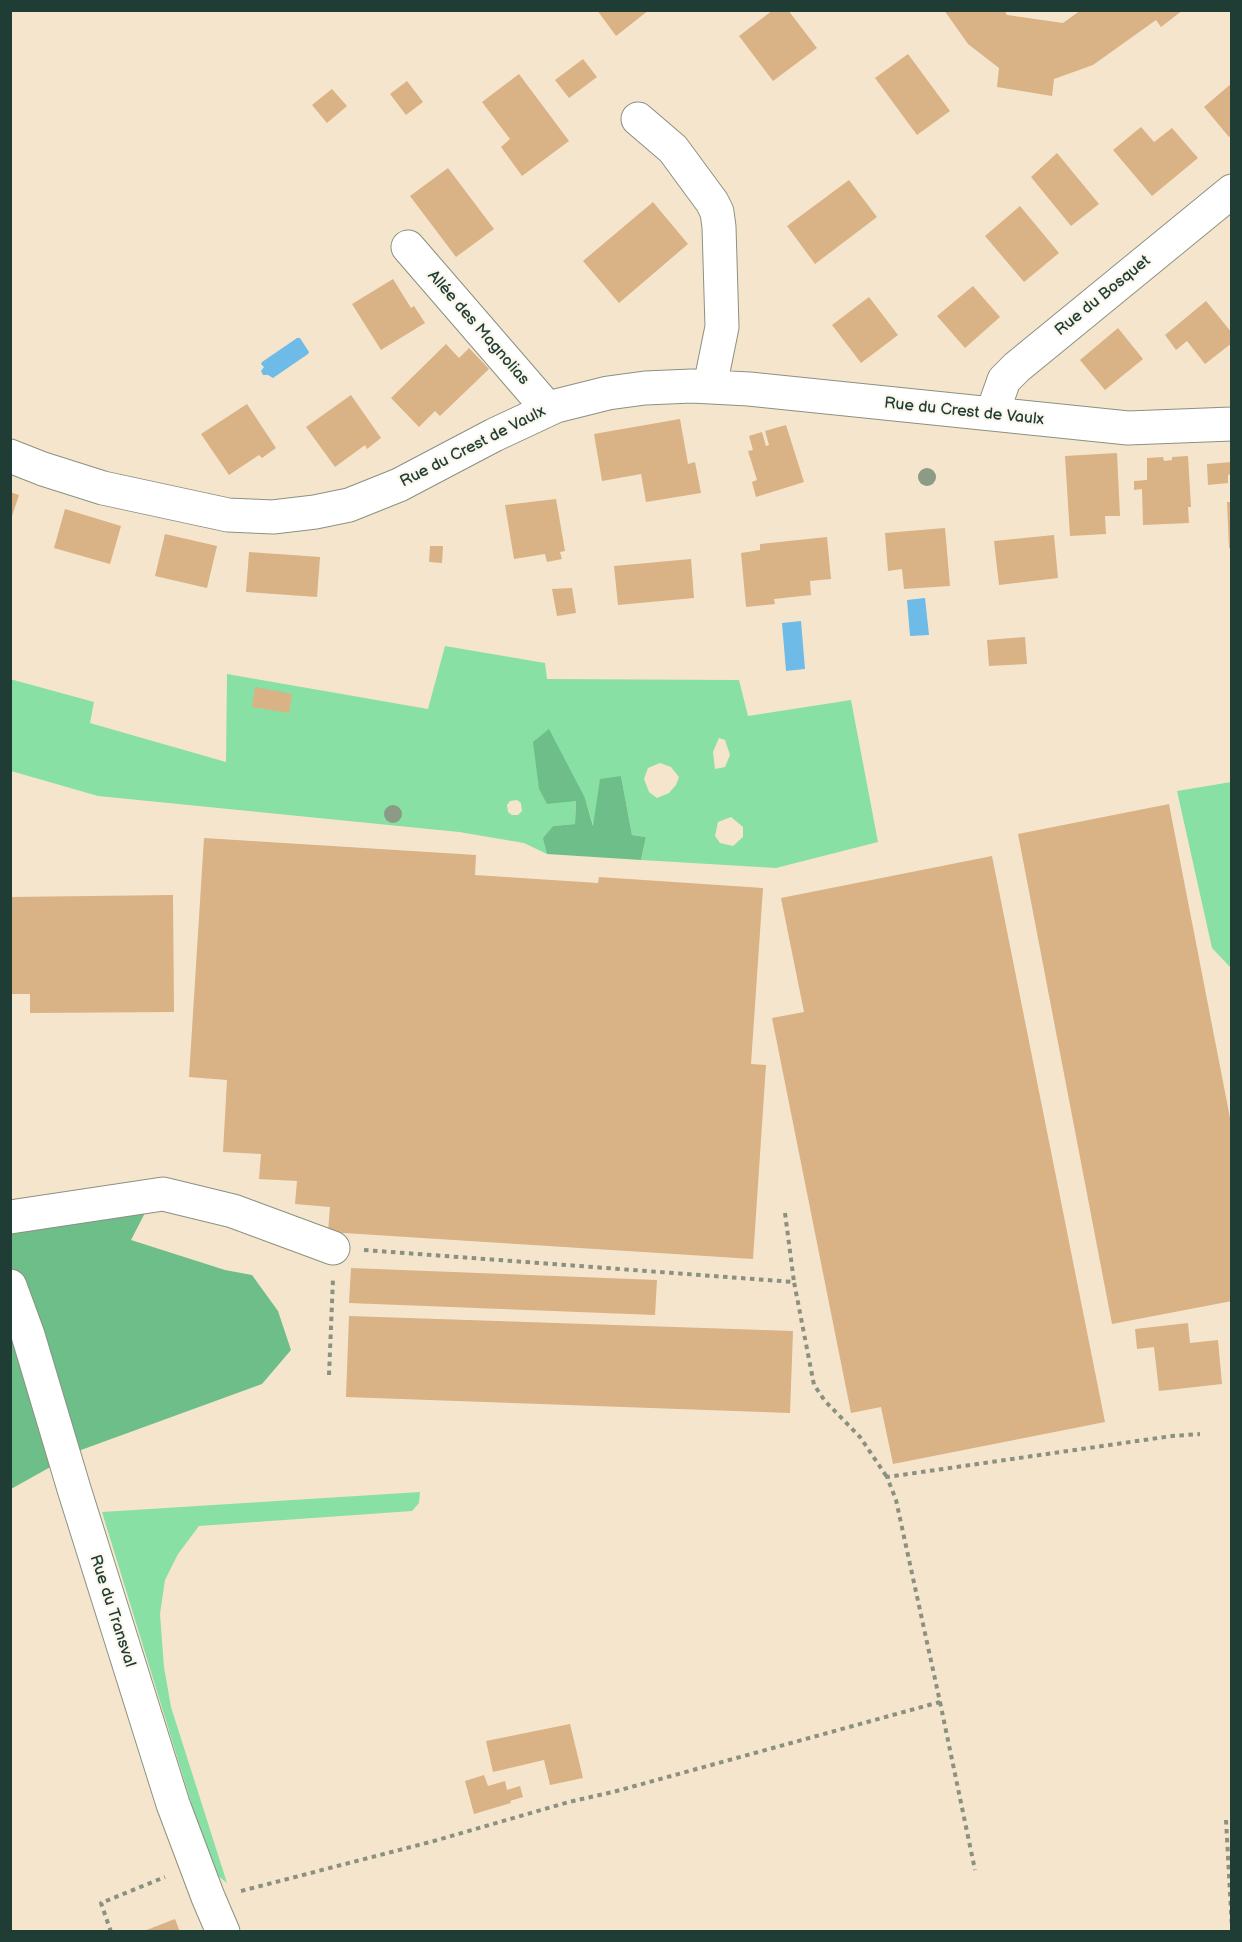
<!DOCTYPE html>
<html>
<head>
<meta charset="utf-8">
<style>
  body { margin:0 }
  #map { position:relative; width:1242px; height:1942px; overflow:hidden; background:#f6e5cd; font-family:"Balsamiq Sans",sans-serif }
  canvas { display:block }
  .frame { position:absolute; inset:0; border:12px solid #1f3d34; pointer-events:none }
</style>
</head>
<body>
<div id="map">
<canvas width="1242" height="1942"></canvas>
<div class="frame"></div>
</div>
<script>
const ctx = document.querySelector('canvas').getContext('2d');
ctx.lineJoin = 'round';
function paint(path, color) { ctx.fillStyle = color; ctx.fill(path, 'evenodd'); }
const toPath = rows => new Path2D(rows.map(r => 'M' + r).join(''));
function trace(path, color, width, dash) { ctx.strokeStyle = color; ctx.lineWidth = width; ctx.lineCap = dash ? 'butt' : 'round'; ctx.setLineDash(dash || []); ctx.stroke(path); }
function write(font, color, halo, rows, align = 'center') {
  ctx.font = font + ' "Balsamiq Sans",sans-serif'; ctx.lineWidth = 4.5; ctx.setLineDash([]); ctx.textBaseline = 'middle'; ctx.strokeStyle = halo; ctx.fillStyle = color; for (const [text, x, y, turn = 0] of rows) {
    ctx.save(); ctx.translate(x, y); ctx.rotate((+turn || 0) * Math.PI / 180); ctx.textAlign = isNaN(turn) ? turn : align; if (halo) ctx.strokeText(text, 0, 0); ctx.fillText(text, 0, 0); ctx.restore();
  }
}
const green = toPath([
  [445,646,545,663,547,679,739,680,748,716,851,700,878,842,776,868,641,860,646,837,632,835,621,776,594,828,585,798,547,804,576,800,575,824,553,826,544,838,547,854,524,843,459,832,98,796,11,771,12,737,10,735,10,679,94,702,90,723,226,762,227,674,428,709],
  [719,738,725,740,730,755,725,767,715,769,713,752],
  [660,763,671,767,679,777,676,785,669,793,657,798,649,792,644,779,648,768],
  [517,800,521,803,522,811,518,815,512,815,508,812,507,805,510,801],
  [731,817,743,827,743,837,733,846,720,843,715,836,718,822],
  [1231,782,1232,782,1231,968,1212,948,1177,791],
  [420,1492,419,1503,412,1511,199,1526,178,1554,165,1580,160,1614,164,1667,171,1707,227,1883,212,1871,102,1512]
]);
const forest = toPath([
  [549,729,585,798,593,826,600,779,621,776,632,835,646,837,641,860,547,854,543,838,553,826,575,824,576,801,547,804,539,789,533,742],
  [146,1211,131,1240,225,1270,252,1275,278,1311,291,1350,262,1384,81,1450,11,1489,10,1229]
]);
const water = toPath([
  [297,338,300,338,309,352,308,354,273,378,268,375,263,375,261,371,264,367,261,364,262,362],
  [925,598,929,635,910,636,907,600],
  [801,621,805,669,786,671,782,623]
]);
const building = toPath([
  [597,10,649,10,616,36],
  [773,10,788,10,817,48,773,81,739,36],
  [944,10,1004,10,1007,15,1063,23,1081,10,1183,10,1161,27,1156,20,1093,65,1054,79,1052,96,997,87,999,68,968,44],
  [908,54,950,111,917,135,875,78],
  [583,59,597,77,569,98,555,80],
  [519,74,569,141,522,176,501,147,510,139,482,102],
  [407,81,423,102,406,115,390,94],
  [1232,83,1232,134,1229,137,1204,107],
  [332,89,347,106,327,123,312,105],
  [1141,127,1154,142,1172,128,1198,158,1152,196,1113,150],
  [1057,153,1099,204,1071,226,1031,177],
  [448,168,494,229,456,257,410,196],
  [849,180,877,217,815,264,787,226],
  [653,202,688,244,619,303,583,261],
  [1020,206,1059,253,1024,282,985,236],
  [393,279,411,308,414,306,425,323,381,350,352,304],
  [973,286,1000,317,965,348,937,316],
  [869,297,898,335,861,363,832,325],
  [1206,301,1232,333,1232,343,1205,364,1187,341,1176,350,1165,335],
  [1118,328,1143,359,1105,390,1080,360],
  [446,344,459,358,469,348,489,369,440,416,435,411,419,427,391,398],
  [351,395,381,438,367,449,365,445,335,467,306,427],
  [247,404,276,448,262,458,259,455,229,475,201,434],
  [680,419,688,464,695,462,701,493,646,502,641,474,602,481,594,434],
  [786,425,804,482,756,497,752,482,757,480,748,451,753,450,749,436,762,432,766,446,769,445,765,431],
  [1117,453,1120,516,1105,516,1106,534,1070,536,1065,456],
  [1188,456,1191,507,1188,507,1189,523,1143,525,1142,489,1134,490,1134,481,1147,480,1147,458,1163,457,1164,461,1172,460,1172,457],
  [1232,462,1232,474,1228,475,1228,483,1208,485,1207,464],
  [10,492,19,495,11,519,10,518],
  [556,499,565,551,560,552,562,559,547,562,545,554,514,559,505,505],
  [1227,502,1232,502,1232,547,1229,548],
  [65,509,121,526,110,564,54,548],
  [945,528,950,586,904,589,902,569,888,571,885,533],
  [165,534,217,546,207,588,155,576],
  [1054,535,1058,578,999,585,994,541],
  [827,537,831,579,810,581,811,595,774,599,775,604,746,607,741,553,760,550,760,544],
  [430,546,443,546,442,563,429,562],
  [249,552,320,557,317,597,246,592],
  [691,559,694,598,618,605,614,566],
  [572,588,576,613,557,616,552,589],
  [1025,637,1027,664,989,666,987,640],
  [255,687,292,694,289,713,252,707],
  [1169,804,1232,1128,1232,1301,1112,1324,1018,834],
  [204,838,476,855,475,875,598,883,599,877,763,888,751,1064,766,1065,753,1259,328,1232,330,1207,295,1204,297,1181,259,1179,261,1154,223,1152,227,1080,189,1077],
  [992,856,1105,1422,893,1464,881,1407,851,1413,772,1018,804,1012,781,898],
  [173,895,174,1012,30,1013,30,994,10,994,10,897],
  [351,1268,657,1280,655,1315,349,1303],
  [349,1316,793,1331,790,1413,346,1397],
  [1188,1323,1190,1343,1218,1340,1222,1384,1159,1391,1154,1347,1137,1349,1135,1329],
  [570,1724,583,1778,550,1785,544,1760,493,1772,486,1741],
  [484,1775,488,1786,505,1781,507,1790,520,1786,523,1797,510,1801,511,1803,474,1814,465,1781],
  [175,1919,180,1932,144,1932,144,1931]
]);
const path = toPath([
  [785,1213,794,1282],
  [364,1250,794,1282,814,1385,825,1401,860,1437,887,1477],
  [329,1375,333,1279],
  [940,1702,975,1870],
  [1226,1820,1232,1929],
  [241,1891,434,1841,569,1802,613,1792,940,1702,896,1500,887,1477,1172,1436,1200,1434],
  [111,1932,101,1903,165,1877]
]);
const minor = toPath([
  [638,119,673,149,712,202,717,212,719,227,722,327,710,386],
  [408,247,548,409],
  [992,414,1004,380,1017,367,1232,191],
  [10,456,43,469,103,488,228,515,273,517,315,512,349,505,399,485,494,435,556,406,608,393,645,388,692,386,749,389,1128,428,1232,424],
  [10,1217,163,1194,233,1211,333,1248],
  [10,1286,28,1335,74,1489,173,1804,208,1897,223,1932]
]);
const trees = [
  [927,477],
  [393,814]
];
const streetNames = [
  ["Rue du Bosquet",1103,296,-39],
  ["Allée des Magnolias",478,328,49],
  ["Rue du Crest de Vaulx",964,412,6],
  ["Rue du Crest de Vaulx",473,447,-27],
  ["Rue du Transval",112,1611,72]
];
paint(green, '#89e0a4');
paint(forest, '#6ebe8a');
paint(water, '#6ebbe8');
paint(building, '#d9b285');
trace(minor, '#8a9180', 35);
trace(path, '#8a9180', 4, [4.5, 4.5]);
trace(minor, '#fff', 33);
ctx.fillStyle = '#8b9b85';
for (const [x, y] of trees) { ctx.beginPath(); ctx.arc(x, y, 9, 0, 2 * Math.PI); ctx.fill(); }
write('16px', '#1f3d34', '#fbf7ec', streetNames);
</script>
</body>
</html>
